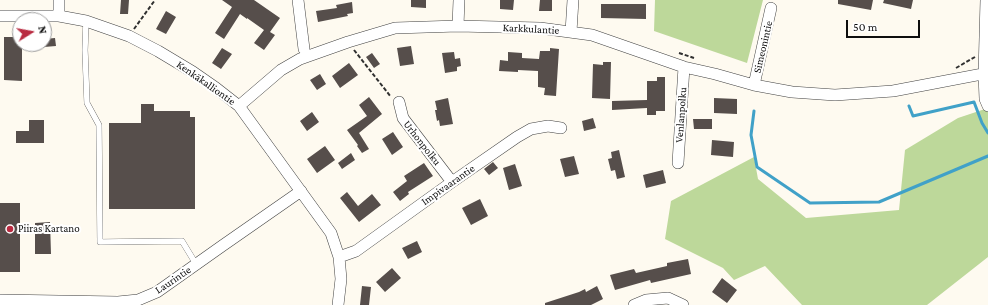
<!DOCTYPE html>
<html>
<head>
<meta charset="utf-8">
<style>
  body { margin:0 }
  #map { position:relative; width:988px; height:305px; overflow:hidden; background:#fefaf0; font-family:"Crimson Pro",serif }
  canvas { display:block }
  .north { position:absolute; left:12px; top:12px; width:40px; height:40px; box-sizing:border-box; background:#fff; border:1px solid #9f9f9f; border-radius:50%; rotate:79deg; font-size:11px; font-weight:700; line-height:16px; text-align:center; color:#0e0e0e }
  .north::after { content:''; display:block; margin:auto; width:14px; height:18px; background:#b92b41; clip-path:polygon(50% 0,100% 100%,50% 72%,0 100%) }
  .scale { position:absolute; left:846px; top:20px; width:74px; height:18px; box-sizing:border-box; border:2px solid #0e0e0e; border-top:0; padding-left:5px; font-size:12px; line-height:14px; white-space:nowrap; color:#0e0e0e; -webkit-text-stroke:3px #fff; paint-order:stroke }
</style>
</head>
<body>
<div id="map">
<canvas width="988" height="305"></canvas>
<div class="north">N</div>
<div class="scale">50 m</div>
</div>
<script>
const ctx = document.querySelector('canvas').getContext('2d');
ctx.lineJoin = 'round';
function paint(path, color) { ctx.fillStyle = color; ctx.fill(path, 'evenodd'); }
const toPath = rows => new Path2D(rows.map(r => 'M' + r).join(''));
function trace(path, color, width, dash) { ctx.strokeStyle = color; ctx.lineWidth = width; ctx.lineCap = dash ? 'butt' : 'round'; ctx.setLineDash(dash || []); ctx.stroke(path); }
function write(font, color, halo, rows, align = 'center') {
  ctx.font = font + ' "Crimson Pro",serif'; ctx.lineWidth = 4; ctx.setLineDash([]); ctx.textBaseline = 'middle'; ctx.strokeStyle = halo; ctx.fillStyle = color; for (const [text, x, y, turn = 0] of rows) {
    ctx.save(); ctx.translate(x, y); ctx.rotate((+turn || 0) * Math.PI / 180); ctx.textAlign = isNaN(turn) ? turn : align; if (halo) ctx.strokeText(text, 0, 0); ctx.fillText(text, 0, 0); ctx.restore();
  }
}
const forest = toPath([
  [655,0,763,0,747,63,654,31],
  [988,108,988,257,927,305,802,305,765,266,734,280,723,268,665,239,671,201,754,157,758,179,806,218,899,210,905,150,958,118]
]);
const stream = toPath([
  [909,106,913,116,974,102,982,123,988,133],
  [754,111,751,135,757,167,810,203,879,202,988,156]
]);
const building = toPath([
  [121,0,129,0,128,14,120,14],
  [222,0,254,0,280,18,270,32,275,35,264,50,254,43,264,30,247,18,247,19,240,14,224,39,215,33,232,7],
  [411,0,426,0,426,8,411,7],
  [500,0,514,0,513,10,500,9],
  [540,0,552,0,552,11,539,11],
  [838,0,873,0,871,10,838,4],
  [884,0,913,0,911,9,883,3],
  [352,2,353,13,347,14,348,16,318,22,316,11,337,8,336,5],
  [601,4,646,4,646,19,601,18],
  [166,11,176,17,166,34,156,29],
  [4,37,20,37,20,44,22,44,22,81,4,80],
  [55,38,56,46,44,47,44,39],
  [411,46,414,64,400,66,397,48],
  [222,48,232,54,221,69,212,63],
  [550,48,559,49,556,96,544,95,545,88,538,87,538,71,518,70,518,72,499,71,500,60,508,61,508,52,522,53,522,58,539,59,540,51,550,51],
  [454,52,455,59,460,58,461,66,457,67,457,71,445,73,442,53],
  [372,53,380,64,374,68,366,57],
  [603,62,611,62,610,99,592,98,593,64,603,65],
  [349,63,358,75,340,88,332,76],
  [320,74,326,84,317,90,310,80],
  [657,77,665,77,665,111,656,111,656,115,647,115,647,108,612,110,612,101,647,100,647,81,657,81],
  [369,97,382,114,359,133,369,149,362,153,357,146,358,145,347,130,367,116,359,105],
  [448,98,453,124,440,126,439,120,437,121,435,110,437,110,435,101],
  [714,98,737,99,737,114,714,113],
  [141,104,154,104,154,111,190,111,190,117,195,117,195,209,109,209,109,123,141,123],
  [312,112,319,122,307,131,300,121],
  [593,118,596,128,584,131,582,121],
  [693,119,712,119,712,129,694,129],
  [29,120,44,120,44,143,16,143,16,131,29,131],
  [393,132,403,147,392,155,382,139],
  [712,140,734,142,733,157,711,155],
  [325,146,335,160,317,173,307,159],
  [619,150,625,177,617,179,615,170,611,171,608,159,612,158,611,152],
  [351,153,355,160,342,169,338,163],
  [574,156,579,174,565,177,560,159],
  [493,162,498,168,489,175,484,169],
  [424,163,433,176,408,192,409,194,400,201,393,192,407,181,404,176],
  [515,164,522,186,509,190,503,168],
  [663,170,666,183,646,188,643,175],
  [347,192,358,206,372,194,381,205,359,222,340,198],
  [480,199,488,216,471,225,462,208],
  [0,203,20,203,20,272,0,272],
  [50,222,51,254,35,254,35,223],
  [417,241,422,252,408,259,402,248],
  [688,259,691,274,651,283,650,280,615,290,610,275,634,269,636,273,667,266,667,263],
  [392,268,401,278,385,292,376,282],
  [722,278,737,290,727,303,712,292],
  [362,286,371,287,369,305,360,305],
  [597,286,603,299,591,305,545,305,545,303,579,292,585,289,586,292]
]);
const path = toPath([
  [134,29,155,0],
  [354,50,391,97],
  [679,53,694,58],
  [956,68,975,57]
]);
const lane = toPath([
  [86,21,85,50,87,103,99,125,100,242,182,241,196,264]
]);
const street = toPath([
  [59,0,59,16],
  [298,0,304,49],
  [986,0,984,74,985,99,988,106],
  [0,16,59,16,86,21,129,36,158,51,193,72,216,88,239,106,331,233,339,257,341,279,338,305],
  [458,26,459,0],
  [571,32,573,0],
  [754,85,771,8],
  [399,102,403,118,452,182],
  [239,106,281,70,300,59,348,42,395,28,458,26,540,28,592,35,684,67,715,74,754,85,792,92,835,95,893,91,988,73],
  [678,163,684,67],
  [339,257,356,251,452,182,517,137,531,129,548,126,561,128],
  [0,300,118,302,138,300,157,292,222,246,301,191],
  [634,305,646,300,668,298,683,305]
]);
const markers = [
  [10,229,4,"#b92b41"]
];
const streetNames = [
  ["Karkkulantie",531,29,3],
  ["Simeonintie",763,47,-77],
  ["Kenkäkalliontie",206,83,35],
  ["Venlanpolku",681,115,-86],
  ["Urhonpolku",422,143,52],
  ["Impivaarantie",448,185,-35],
  ["Laurintie",173,280,-34]
];
const poiNames = [
  ["Piiras Kartano",18,229]
];
paint(forest, '#bdd89a');
trace(stream, '#40a1c8', 3);
paint(building, '#564e4b');
trace(lane, '#414141', 6);
trace(street, '#414141', 12);
trace(path, '#303030', 2, [4, 2]);
trace(lane, '#fff', 5.5);
trace(street, '#fff', 11);
for (const [x, y, r, color] of markers) { const dot = new Path2D(); dot.arc(x, y, r, 0, 2 * Math.PI); ctx.fillStyle = color; ctx.fill(dot); trace(dot, '#fff', 1.5); }
write('11px', '#0e0e0e', '#fff', streetNames);
write('11px', '#0e0e0e', '#fff', poiNames, 'left');
</script>
</body>
</html>
